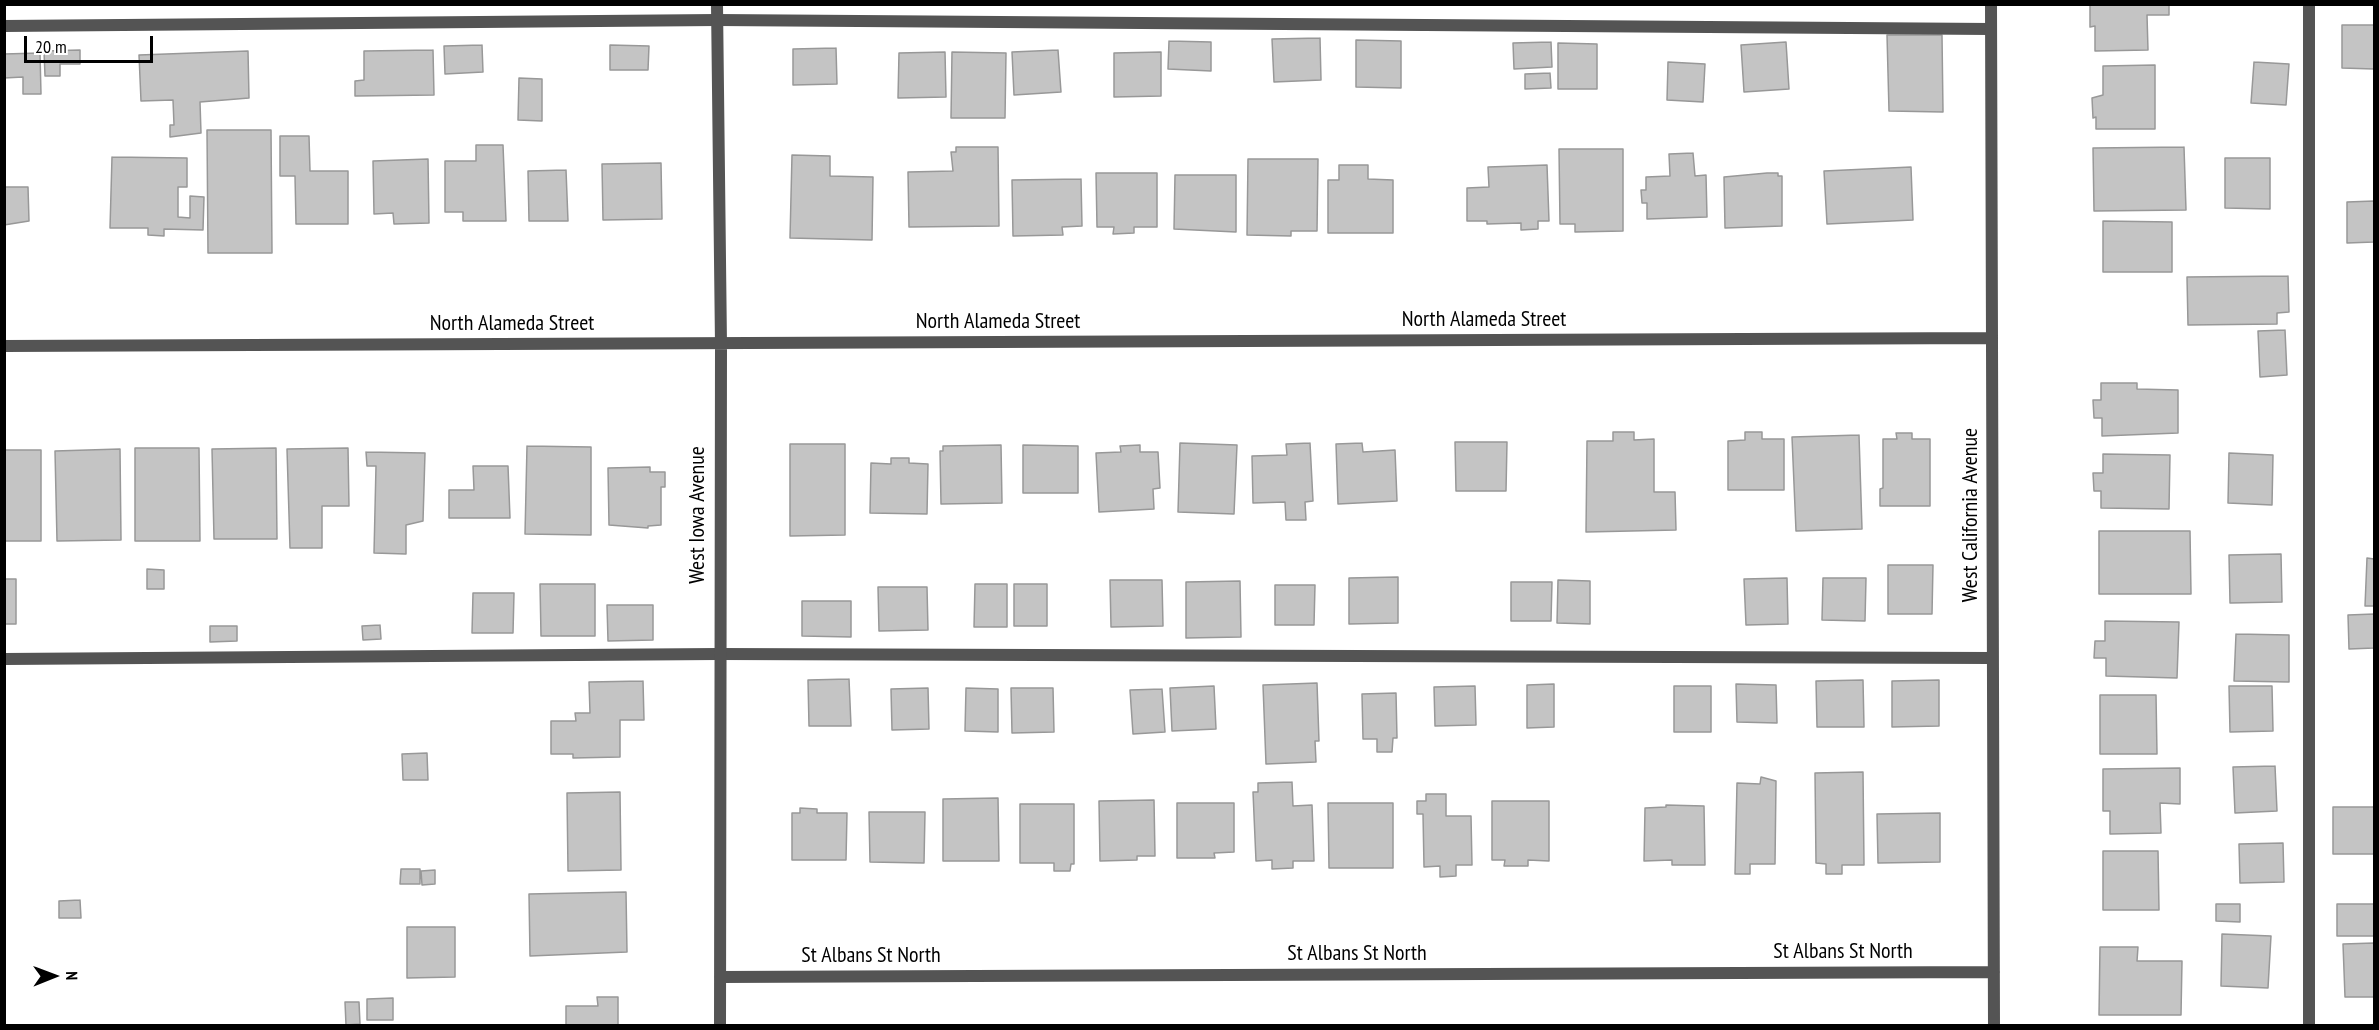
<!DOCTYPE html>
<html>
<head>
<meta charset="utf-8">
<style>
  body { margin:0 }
  #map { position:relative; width:2379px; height:1030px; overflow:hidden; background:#fff; font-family:"PT Sans Narrow",sans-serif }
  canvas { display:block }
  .frame { position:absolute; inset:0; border:6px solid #000; pointer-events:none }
  .north { position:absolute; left:24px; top:946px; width:60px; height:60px; -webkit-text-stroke:4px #fff; paint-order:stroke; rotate:89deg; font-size:16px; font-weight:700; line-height:24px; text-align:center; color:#000 }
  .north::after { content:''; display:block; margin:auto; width:21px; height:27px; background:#000; clip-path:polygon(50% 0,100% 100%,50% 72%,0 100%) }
  .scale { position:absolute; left:24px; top:36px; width:129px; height:27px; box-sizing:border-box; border:3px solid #000; border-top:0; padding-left:8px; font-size:18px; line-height:21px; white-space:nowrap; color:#000; -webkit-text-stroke:4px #fff; paint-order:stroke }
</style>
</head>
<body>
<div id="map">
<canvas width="2379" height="1030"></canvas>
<div class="frame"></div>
<div class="north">N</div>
<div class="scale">20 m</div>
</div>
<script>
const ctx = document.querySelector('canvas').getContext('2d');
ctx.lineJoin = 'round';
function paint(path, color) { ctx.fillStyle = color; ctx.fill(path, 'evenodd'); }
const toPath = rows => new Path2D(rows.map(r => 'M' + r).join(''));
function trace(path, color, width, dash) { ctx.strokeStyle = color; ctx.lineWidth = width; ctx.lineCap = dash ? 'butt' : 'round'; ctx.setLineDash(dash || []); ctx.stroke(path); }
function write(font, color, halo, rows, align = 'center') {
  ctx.font = font + ' "PT Sans Narrow",sans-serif'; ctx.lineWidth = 6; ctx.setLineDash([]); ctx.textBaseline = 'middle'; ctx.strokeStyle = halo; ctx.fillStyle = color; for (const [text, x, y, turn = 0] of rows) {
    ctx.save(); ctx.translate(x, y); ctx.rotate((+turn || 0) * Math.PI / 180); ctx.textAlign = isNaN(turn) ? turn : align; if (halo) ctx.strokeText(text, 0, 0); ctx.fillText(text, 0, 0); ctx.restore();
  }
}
const building = toPath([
  [2090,4,2169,4,2169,15,2147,15,2148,50,2095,51,2095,26,2090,27,2090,4],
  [2342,25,2374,25,2374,69,2342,68,2342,25],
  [1887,35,1942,35,1943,112,1889,111,1887,35],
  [1320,38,1321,80,1274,82,1272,39,1320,38],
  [1356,40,1401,41,1401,88,1356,87,1356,40],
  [1169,41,1211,42,1211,71,1168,69,1169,41],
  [1551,42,1552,67,1514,69,1513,43,1551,42],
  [1786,42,1789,89,1744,92,1741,45,1786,42],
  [1558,43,1597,44,1597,89,1558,89,1558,43],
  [482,45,483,72,445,74,444,46,482,45],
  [610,45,649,46,648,70,610,70,610,45],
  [836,48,837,84,793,85,793,49,836,48],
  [80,50,80,64,60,64,60,76,45,76,44,51,80,50],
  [433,50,434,95,355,96,355,81,364,80,364,51,433,50],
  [1058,50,1061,92,1014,95,1012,52,1058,50],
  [248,51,249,98,200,102,201,133,170,137,170,125,174,125,173,100,141,101,139,55,248,51],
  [945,52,946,97,898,98,899,53,945,52],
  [952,52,1006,53,1005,118,951,118,952,52],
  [1161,52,1161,96,1114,97,1114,53,1161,52],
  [40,53,41,94,23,94,23,77,4,78,4,54,40,53],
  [1668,62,1705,64,1703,102,1667,100,1668,62],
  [2254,62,2289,64,2286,105,2251,103,2254,62],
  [2155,65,2155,129,2096,129,2096,117,2093,118,2092,98,2103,95,2103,66,2155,65],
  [1550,73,1551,88,1525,89,1525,74,1550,73],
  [519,78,542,79,542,121,518,120,519,78],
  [207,130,271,130,272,253,208,253,207,130],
  [280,136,309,136,310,171,348,171,348,224,296,224,295,176,280,176,280,136],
  [476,145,503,145,506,221,463,221,463,212,445,212,445,161,476,161,476,145],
  [956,147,998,147,999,226,909,227,908,172,953,171,951,152,956,152,956,147],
  [2184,147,2186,210,2094,211,2093,148,2184,147],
  [1559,149,1623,149,1623,231,1575,232,1575,224,1560,224,1559,149],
  [1693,153,1695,176,1706,175,1707,217,1647,219,1647,203,1642,203,1641,190,1646,190,1646,177,1670,176,1669,154,1693,153],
  [792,155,830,156,830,176,873,177,872,240,790,238,792,155],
  [112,157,187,158,187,187,178,187,178,217,190,218,190,196,204,197,203,230,164,229,164,236,148,235,148,228,110,228,112,157],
  [2225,158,2270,158,2270,209,2225,208,2225,158],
  [428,159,429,223,394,224,393,213,374,214,373,161,428,159],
  [1248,159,1318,159,1317,231,1291,231,1291,236,1247,235,1248,159],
  [661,163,662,219,603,220,602,164,661,163],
  [1339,165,1368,165,1368,179,1393,180,1393,233,1328,233,1328,180,1339,180,1339,165],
  [1547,165,1549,221,1538,221,1538,229,1521,230,1521,223,1487,224,1487,221,1467,221,1467,188,1489,187,1488,167,1547,165],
  [1911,167,1913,220,1827,224,1824,171,1911,167],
  [566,170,568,221,529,221,528,171,566,170],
  [1096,173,1157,173,1157,227,1134,227,1134,233,1113,234,1114,227,1097,227,1096,173],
  [1767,173,1778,173,1778,176,1782,176,1782,226,1725,228,1724,177,1767,173],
  [1175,175,1236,175,1236,232,1174,229,1175,175],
  [1081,179,1082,226,1062,227,1063,235,1013,236,1012,180,1081,179],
  [4,187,28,187,29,221,4,225,4,187],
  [2374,201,2374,242,2347,243,2347,202,2374,201],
  [2103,221,2172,222,2172,272,2103,272,2103,221],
  [2288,276,2289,312,2277,313,2277,324,2188,325,2187,277,2288,276],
  [2285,330,2287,375,2260,377,2258,331,2285,330],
  [2101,383,2137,383,2137,389,2178,390,2178,433,2102,436,2102,418,2094,418,2093,400,2101,400,2101,383],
  [1613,432,1634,432,1634,440,1654,439,1654,492,1675,492,1676,530,1586,532,1587,441,1613,441,1613,432],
  [1745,432,1762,432,1762,439,1784,439,1784,490,1728,490,1728,441,1745,440,1745,432],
  [1896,433,1912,433,1912,439,1930,439,1930,506,1880,506,1880,489,1883,488,1883,439,1897,439,1896,433],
  [1859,435,1862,529,1796,531,1792,437,1859,435],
  [1455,442,1507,442,1506,491,1456,491,1455,442],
  [1180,443,1237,445,1234,514,1178,512,1180,443],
  [1310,443,1313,501,1305,502,1306,520,1286,520,1285,502,1253,503,1252,456,1287,455,1286,444,1310,443],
  [1362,443,1363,452,1395,450,1397,501,1338,504,1336,444,1362,443],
  [790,444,845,444,845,535,790,536,790,444],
  [1001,445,1002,503,941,504,940,451,943,451,943,446,1001,445],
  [1023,445,1078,446,1078,493,1023,493,1023,445],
  [1140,445,1140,452,1158,452,1160,488,1153,489,1154,509,1099,512,1096,453,1121,452,1120,446,1140,445],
  [527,446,591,447,591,535,525,534,527,446],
  [135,448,199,448,200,541,135,541,135,448],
  [276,448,277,539,214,539,212,449,276,448],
  [348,448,349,506,322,506,322,548,290,548,287,449,348,448],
  [120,449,121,540,57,541,55,451,120,449],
  [4,450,41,450,41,541,4,541,4,450],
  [366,452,425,453,423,521,406,525,406,554,374,553,376,466,367,466,366,452],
  [2229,453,2273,455,2272,505,2228,503,2229,453],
  [2103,454,2170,455,2169,509,2101,508,2101,491,2094,491,2093,473,2103,473,2103,454],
  [891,458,909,458,909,463,928,464,927,514,870,513,871,463,891,464,891,458],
  [473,466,508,466,510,518,449,518,449,490,474,490,473,466],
  [650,467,650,472,665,472,665,487,661,487,661,525,648,526,648,528,609,525,608,468,650,467],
  [2099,531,2190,531,2191,594,2099,594,2099,531],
  [2281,554,2282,602,2230,603,2229,555,2281,554],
  [2367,558,2374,559,2374,606,2365,606,2367,558],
  [1888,565,1933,565,1932,614,1888,614,1888,565],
  [147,569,164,570,164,589,147,589,147,569],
  [1398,577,1398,623,1349,624,1349,578,1398,577],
  [1787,578,1788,624,1746,625,1744,579,1787,578],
  [1823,578,1866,578,1865,621,1822,620,1823,578],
  [4,579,16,579,16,624,4,624,4,579],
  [1110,580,1162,580,1163,626,1111,627,1110,580],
  [1558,580,1590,581,1590,624,1557,623,1558,580],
  [1240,581,1241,637,1186,638,1186,582,1240,581],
  [1511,582,1552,582,1551,621,1511,621,1511,582],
  [540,584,595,584,595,636,541,636,540,584],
  [975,584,1007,584,1007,627,974,627,975,584],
  [1014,584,1047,584,1047,626,1014,626,1014,584],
  [1275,585,1315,585,1314,625,1275,625,1275,585],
  [878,587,927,587,928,630,879,631,878,587],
  [473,593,514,593,513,633,472,633,473,593],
  [802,601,851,601,851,637,802,636,802,601],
  [607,605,653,605,653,640,608,641,607,605],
  [2374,614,2374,648,2349,649,2348,615,2374,614],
  [2105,621,2179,622,2177,678,2106,676,2106,658,2094,658,2095,641,2105,641,2105,621],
  [380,625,381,639,363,640,362,626,380,625],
  [210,626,237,626,237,641,210,642,210,626],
  [2236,634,2289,635,2289,682,2234,681,2236,634],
  [849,679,851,726,809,726,808,680,849,679],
  [1863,680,1864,727,1817,727,1816,681,1863,680],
  [1939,680,1939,726,1892,727,1892,681,1939,680],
  [643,681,644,720,620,720,620,757,573,758,573,754,551,754,551,721,576,721,575,713,590,713,589,682,643,681],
  [1317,683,1319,741,1315,741,1316,762,1266,764,1263,685,1317,683],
  [1554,684,1554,727,1527,728,1527,685,1554,684],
  [1736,684,1776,685,1777,723,1737,722,1736,684],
  [1214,686,1216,729,1172,731,1170,688,1214,686],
  [1475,686,1476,725,1435,726,1434,687,1475,686],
  [1674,686,1711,686,1711,732,1674,732,1674,686],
  [2229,686,2272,686,2273,731,2230,732,2229,686],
  [928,688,929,729,892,730,891,689,928,688],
  [966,688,998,689,998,732,965,731,966,688],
  [1011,688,1053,688,1054,732,1012,733,1011,688],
  [1162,689,1165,732,1133,734,1130,690,1162,689],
  [1396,693,1397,738,1393,738,1392,752,1377,752,1377,739,1363,739,1362,694,1396,693],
  [2100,695,2156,695,2157,754,2100,754,2100,695],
  [427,753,428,780,403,780,402,754,427,753],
  [2275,766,2277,811,2235,813,2233,767,2275,766],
  [2180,768,2180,804,2160,803,2161,833,2110,834,2110,811,2103,811,2103,769,2180,768],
  [1863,772,1864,865,1842,865,1842,874,1826,874,1826,864,1816,863,1815,773,1863,772],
  [1761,777,1776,781,1775,864,1750,864,1750,874,1735,874,1737,783,1760,784,1761,777],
  [1292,782,1293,806,1312,805,1314,861,1293,861,1293,868,1272,869,1272,860,1256,861,1253,792,1258,792,1258,783,1292,782],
  [620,792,621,870,568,871,567,793,620,792],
  [1426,794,1446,794,1446,816,1471,816,1472,865,1456,865,1456,876,1440,877,1440,866,1424,867,1423,814,1417,814,1417,801,1426,801,1426,794],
  [998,798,999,861,943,861,943,799,998,798],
  [1154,800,1155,856,1137,856,1137,860,1100,861,1099,801,1154,800],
  [1492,801,1549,801,1549,861,1528,860,1528,866,1504,866,1505,860,1492,860,1492,801],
  [1177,803,1234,803,1234,852,1214,853,1215,858,1177,858,1177,803],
  [1328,803,1393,803,1393,868,1329,868,1328,803],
  [1020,804,1074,804,1074,864,1071,864,1070,871,1054,871,1054,863,1020,863,1020,804],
  [1666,805,1704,806,1705,865,1672,865,1672,860,1644,861,1645,808,1666,807,1666,805],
  [2333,807,2374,807,2374,854,2333,854,2333,807],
  [800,808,817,809,817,813,847,813,846,860,792,860,792,813,800,813,800,808],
  [869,812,925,812,924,863,870,862,869,812],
  [1940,813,1940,862,1878,863,1877,814,1940,813],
  [2283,843,2284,882,2240,883,2239,844,2283,843],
  [2103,851,2158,851,2159,910,2103,910,2103,851],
  [401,869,420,869,420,884,400,884,401,869],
  [435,870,435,884,422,885,421,871,435,870],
  [626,892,627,952,530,956,529,894,626,892],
  [80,900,81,918,59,918,59,901,80,900],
  [2216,904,2240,904,2240,922,2216,921,2216,904],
  [2337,904,2374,904,2374,936,2337,936,2337,904],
  [407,927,455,927,455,977,407,978,407,927],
  [2222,934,2271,936,2268,988,2221,986,2222,934],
  [2374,943,2374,997,2345,997,2343,944,2374,943],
  [2100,947,2138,947,2137,961,2182,961,2181,1015,2099,1015,2100,947],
  [597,997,618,997,618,1026,566,1026,566,1006,598,1006,597,997],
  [393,998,393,1020,367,1020,367,999,393,998],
  [345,1002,359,1002,360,1024,346,1025,345,1002]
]);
const service = toPath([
  [4,26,717,20,1991,29],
  [4,659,718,654,1992,658],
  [2309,1026,2309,4]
]);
const minor = toPath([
  [717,4,721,345,720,1026],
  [1991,4,1994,1026],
  [4,346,1992,338],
  [720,977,1994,972]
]);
const streetNames = [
  ["North Alameda Street",1484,320],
  ["North Alameda Street",998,322],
  ["North Alameda Street",512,324],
  ["West Iowa Avenue",698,515,-90],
  ["West California Avenue",1971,515,-90],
  ["St Albans St North",1843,952],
  ["St Albans St North",1357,954],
  ["St Albans St North",871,956]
];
paint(building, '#c4c4c4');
trace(building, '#989898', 1.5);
trace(service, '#545454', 12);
trace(minor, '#545454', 12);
write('22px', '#000', '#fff', streetNames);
</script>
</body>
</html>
